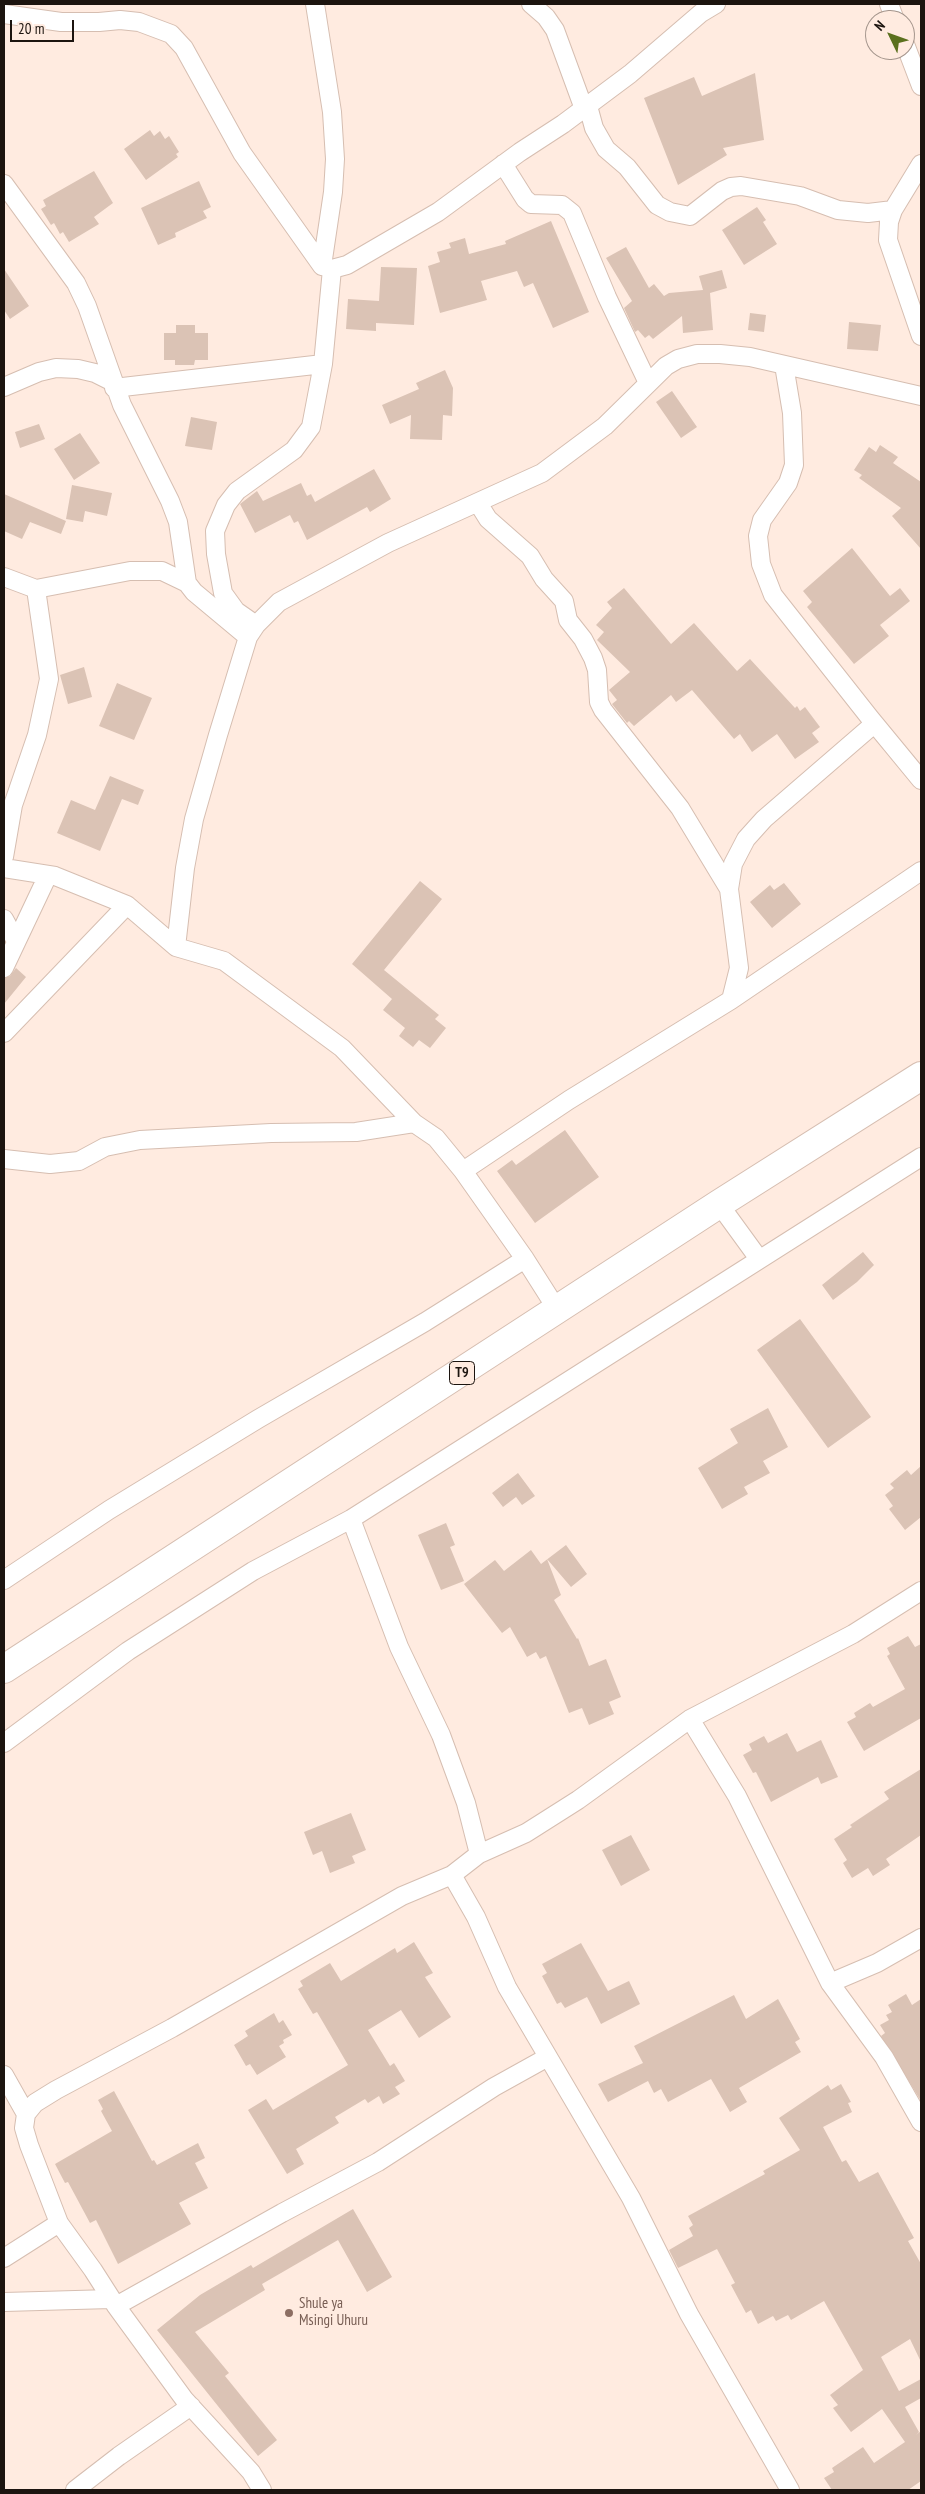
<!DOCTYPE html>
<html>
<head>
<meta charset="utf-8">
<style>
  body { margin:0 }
  #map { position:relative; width:925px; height:2494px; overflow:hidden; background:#ffebe0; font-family:"PT Sans Narrow",sans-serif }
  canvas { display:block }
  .frame { position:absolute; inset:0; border:5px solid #1c140f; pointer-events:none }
  .north { position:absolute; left:865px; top:10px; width:50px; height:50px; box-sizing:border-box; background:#ffebe0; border:1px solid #a4958c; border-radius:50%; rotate:312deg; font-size:14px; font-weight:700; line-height:20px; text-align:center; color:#1c140f }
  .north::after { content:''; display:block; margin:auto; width:18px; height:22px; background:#5b701e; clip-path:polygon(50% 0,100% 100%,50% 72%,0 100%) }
  .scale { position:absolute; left:10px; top:20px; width:64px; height:22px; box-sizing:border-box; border:2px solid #1c140f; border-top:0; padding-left:6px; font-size:15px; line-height:18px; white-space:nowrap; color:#1c140f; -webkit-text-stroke:4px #ffebe0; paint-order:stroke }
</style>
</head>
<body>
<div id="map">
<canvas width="925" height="2494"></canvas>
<div class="frame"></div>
<div class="north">N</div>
<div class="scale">20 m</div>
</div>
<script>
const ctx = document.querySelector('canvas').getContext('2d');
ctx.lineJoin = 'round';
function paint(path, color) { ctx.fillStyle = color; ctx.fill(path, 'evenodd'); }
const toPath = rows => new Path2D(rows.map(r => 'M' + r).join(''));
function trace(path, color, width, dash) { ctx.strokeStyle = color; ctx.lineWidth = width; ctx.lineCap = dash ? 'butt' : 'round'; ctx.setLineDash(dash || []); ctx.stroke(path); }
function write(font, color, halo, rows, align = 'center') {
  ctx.font = font + ' "PT Sans Narrow",sans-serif'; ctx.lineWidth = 4; ctx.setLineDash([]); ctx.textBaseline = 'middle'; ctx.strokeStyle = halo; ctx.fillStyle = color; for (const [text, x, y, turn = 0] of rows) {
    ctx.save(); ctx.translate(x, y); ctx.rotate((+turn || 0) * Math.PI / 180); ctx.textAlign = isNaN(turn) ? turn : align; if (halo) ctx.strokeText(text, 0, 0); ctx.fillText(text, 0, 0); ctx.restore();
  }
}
const building = toPath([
  [755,73,764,140,723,148,727,155,678,185,644,98,694,77,702,96],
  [150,130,154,136,160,131,165,139,169,136,179,152,176,154,178,157,146,180,124,149],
  [94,171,113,203,94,217,99,224,69,242,63,232,60,234,54,223,51,225,41,209,46,206,43,200],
  [199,181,211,207,203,211,207,218,175,233,176,237,158,245,141,208],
  [757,207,766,220,763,222,777,244,744,265,722,230],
  [551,221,589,312,553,328,533,283,524,287,517,271,481,281,487,300,440,313,428,266,440,262,437,252,451,248,449,243,465,238,469,254,506,244,505,241],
  [626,247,649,288,654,284,664,296,669,293,703,290,699,276,722,270,727,288,710,293,713,330,683,333,682,316,653,339,649,335,645,338,638,330,635,332,624,308,632,301,606,258],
  [381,267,417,268,414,325,376,323,376,331,346,329,348,299,379,301],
  [4,269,29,306,10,319,4,310],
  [750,313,766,315,764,332,748,330],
  [849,322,881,325,878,351,847,349],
  [176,325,195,325,195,333,208,333,208,360,195,360,194,365,175,365,175,360,164,360,164,333,176,333],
  [445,370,453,388,452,416,443,415,442,440,410,439,411,415,390,424,382,405,419,389,416,383],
  [672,391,697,427,681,438,656,402],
  [191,417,217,422,212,450,185,446],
  [39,424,45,439,20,448,15,432],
  [80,433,100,463,74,480,54,449],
  [880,445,898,457,893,463,921,482,921,549,892,516,901,508,859,478,862,475,854,470,869,447,876,452],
  [374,469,391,499,370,512,367,507,307,540,298,521,294,523,290,515,255,533,240,504,257,491,263,501,301,483,307,496,311,494,315,502],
  [72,485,112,493,107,516,85,511,83,522,66,519],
  [4,494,66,521,61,534,30,522,22,539,4,531],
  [852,548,890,596,900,588,910,601,880,625,889,636,854,664,807,607,812,602,803,591],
  [624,588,671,644,694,623,737,671,750,659,795,708,797,706,800,711,805,707,820,727,812,733,819,742,795,759,777,734,752,752,740,734,734,739,692,690,676,702,671,695,634,726,629,721,627,723,612,704,617,700,609,690,630,672,597,640,604,632,596,625,612,608,607,602],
  [84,667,92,697,68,704,60,675],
  [117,683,152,698,134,740,99,726],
  [110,776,144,790,138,805,122,799,100,851,57,833,71,800,95,810],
  [420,881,442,899,384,970,439,1015,435,1019,446,1028,430,1048,419,1040,413,1047,399,1036,405,1028,383,1010,392,999,352,964],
  [784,883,801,904,772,928,750,902,770,885,774,890],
  [16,968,26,977,4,1004,4,978,10,976],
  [565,1130,599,1177,535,1223,497,1171,512,1160,516,1165],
  [863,1252,874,1265,857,1282,833,1300,822,1285],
  [800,1319,871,1417,828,1448,757,1350],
  [768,1408,788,1447,763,1461,770,1473,744,1487,748,1494,722,1509,698,1468,738,1443,730,1429],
  [921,1466,921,1517,905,1530,889,1509,893,1506,885,1495,894,1488,890,1484,907,1470,911,1475],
  [518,1473,535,1496,522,1505,516,1497,503,1507,492,1493],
  [446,1523,455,1545,450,1547,464,1581,441,1590,418,1535],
  [566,1545,587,1574,571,1587,547,1559,561,1595,554,1600,577,1639,578,1638,589,1666,606,1659,621,1697,609,1702,614,1714,589,1725,582,1708,569,1713,546,1656,540,1659,536,1652,527,1657,510,1627,502,1633,464,1584,495,1560,504,1571,531,1550,541,1564],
  [908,1636,915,1647,921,1644,921,1718,864,1751,847,1722,856,1717,854,1713,870,1703,873,1707,905,1689,887,1656,890,1654,887,1648],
  [787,1733,797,1752,821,1740,838,1777,821,1784,818,1777,771,1802,756,1772,753,1773,743,1755,752,1750,749,1744,764,1736,768,1743],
  [921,1769,921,1835,886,1859,890,1865,873,1876,868,1868,852,1878,843,1863,847,1860,834,1839,852,1827,850,1825,889,1799,884,1792],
  [351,1813,366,1850,352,1856,355,1863,330,1873,322,1851,313,1855,304,1832],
  [631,1835,650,1870,621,1886,602,1850],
  [414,1942,433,1973,425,1977,451,2017,419,2038,401,2010,368,2030,390,2066,394,2063,405,2081,395,2087,400,2094,383,2104,379,2096,368,2103,365,2099,335,2117,339,2123,296,2149,304,2164,287,2174,248,2110,266,2099,273,2110,348,2065,317,2012,313,2014,298,1989,303,1986,300,1981,330,1963,341,1981,395,1948,397,1953],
  [581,1943,608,1991,629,1981,640,2004,601,2024,587,1997,565,2008,561,2002,557,2004,542,1976,547,1973,542,1964],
  [906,1994,912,2005,921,1999,921,2101,881,2036,885,2033,880,2025,889,2020,886,2015,892,2012,888,2005],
  [734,1995,746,2019,778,1999,800,2039,795,2042,801,2052,739,2088,747,2102,730,2112,711,2079,668,2102,661,2089,654,2093,648,2081,608,2102,598,2084,643,2063,634,2046],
  [274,2013,279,2023,283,2020,292,2035,283,2040,284,2043,279,2046,286,2057,257,2075,250,2064,246,2066,234,2045,248,2036,245,2031],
  [841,2084,851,2102,848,2103,852,2112,823,2127,842,2162,846,2160,859,2182,878,2172,914,2238,908,2241,921,2264,921,2362,910,2339,881,2357,899,2391,921,2379,921,2398,905,2407,919,2432,916,2435,921,2431,921,2481,908,2490,832,2490,824,2478,834,2472,832,2468,863,2447,874,2463,905,2442,882,2409,851,2432,833,2408,838,2405,830,2395,863,2370,824,2301,791,2320,788,2315,776,2321,773,2316,758,2324,751,2310,746,2313,731,2285,735,2283,717,2249,678,2268,669,2250,693,2236,689,2228,693,2225,688,2216,765,2174,763,2171,800,2150,779,2118,828,2085,831,2090],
  [114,2091,152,2161,154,2160,157,2165,198,2143,205,2158,195,2163,208,2188,179,2203,191,2224,118,2264,96,2220,90,2223,68,2182,65,2183,55,2164,112,2131,101,2111,103,2109,98,2100],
  [353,2209,392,2277,367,2292,338,2240,262,2284,265,2290,195,2332,229,2373,225,2376,277,2440,258,2456,157,2330,200,2295,251,2265,253,2268]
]);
const street = toPath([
  [315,4,332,112,335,159,333,192,322,266],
  [531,4,546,17,555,30,584,109],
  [889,4,895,20],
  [4,14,61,22,99,22,120,20,139,22,171,34,184,48,242,153,322,266,332,269,347,265,438,212,520,152,563,124,630,74,701,13,716,4],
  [905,44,921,86],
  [588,106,594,128,606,149,627,167,657,205,670,212,690,216,722,191,731,187,741,186,800,196,838,210,868,213,893,210],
  [503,164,525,199,531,204,562,205,572,213,607,297,648,383],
  [921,164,893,210,889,222,888,240,921,336],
  [4,184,76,283,87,306,122,405,170,501,178,522,187,583],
  [784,365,792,413,794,465,788,483,762,520,758,536,761,564,773,595,870,718,921,780],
  [4,387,39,372,56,368,78,369,95,373,111,381],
  [114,388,323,364],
  [478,503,488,519,530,556,544,579,564,601,568,620,583,639,593,658,597,670,599,702,603,710,680,808,729,889],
  [4,577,36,589,130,571,162,571,187,583,194,592,248,637],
  [256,625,236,611,223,593,216,554,215,531,226,505,237,491,294,450,311,427,323,364,332,269],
  [4,857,13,805,37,735,49,679,36,589],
  [4,868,55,876,127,905,176,947,224,961,342,1048,414,1123,436,1138,463,1171,525,1259,558,1311],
  [4,919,16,941],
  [176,947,185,868,194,819,218,735,248,637,256,625,279,602,388,543,542,473,605,426,666,366,678,359,697,354,720,354,750,357,921,396],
  [4,968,48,875],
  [731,1000,739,968,729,889,733,864,746,839,764,819,874,724],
  [4,1033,127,905],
  [4,1159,50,1164,79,1161,105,1147,140,1140,271,1133,356,1132,414,1123],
  [463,1171,569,1100,731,1000,921,871],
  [719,1204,759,1259],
  [351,1519,399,1647,441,1735,466,1803,479,1854],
  [4,1580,109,1510,258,1419,425,1322,525,1259],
  [690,1719,737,1796,830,1983,884,2057,921,2122],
  [4,1743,128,1651,253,1571,351,1519,921,1157],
  [452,1875,476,1917,507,1987,631,2198,689,2314,790,2490],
  [830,1983,877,1963,921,1938],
  [4,2075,26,2114],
  [4,2258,59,2223],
  [4,2302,111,2299],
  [116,2306,282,2213,378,2162,494,2087,548,2057],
  [75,2490,119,2456,191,2406],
  [262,2490,251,2472,184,2399,116,2306,93,2270,59,2223,29,2145,24,2128,26,2114,35,2103,56,2090,172,2028,402,1896,452,1875,479,1854,526,1833,578,1800,690,1719,853,1634,921,1591]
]);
const highway = toPath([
  [4,1669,719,1204,921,1076]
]);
const markers = [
  [289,2313,5,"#8d6e63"]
];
const shields = [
  [462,1373,25]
];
const shieldNames = [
  ["T9",462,1373]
];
const educationNames = [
  ["Shule ya",299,2304],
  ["Msingi Uhuru",299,2321]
];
paint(building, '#dbc3b5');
trace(street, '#d6beb1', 20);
trace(highway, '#d6beb1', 30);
trace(street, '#fff', 18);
trace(highway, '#fff', 28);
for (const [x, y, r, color] of markers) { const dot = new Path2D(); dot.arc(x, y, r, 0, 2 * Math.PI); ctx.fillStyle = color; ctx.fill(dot); trace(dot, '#ffebe0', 2); }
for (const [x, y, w] of shields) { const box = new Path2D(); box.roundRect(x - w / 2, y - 11.5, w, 23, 4); ctx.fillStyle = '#ffebe0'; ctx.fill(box); trace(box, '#1c140f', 1); }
write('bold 14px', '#1c140f', null, shieldNames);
write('15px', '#785e54', '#ffebe0', educationNames, 'left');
</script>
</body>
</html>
